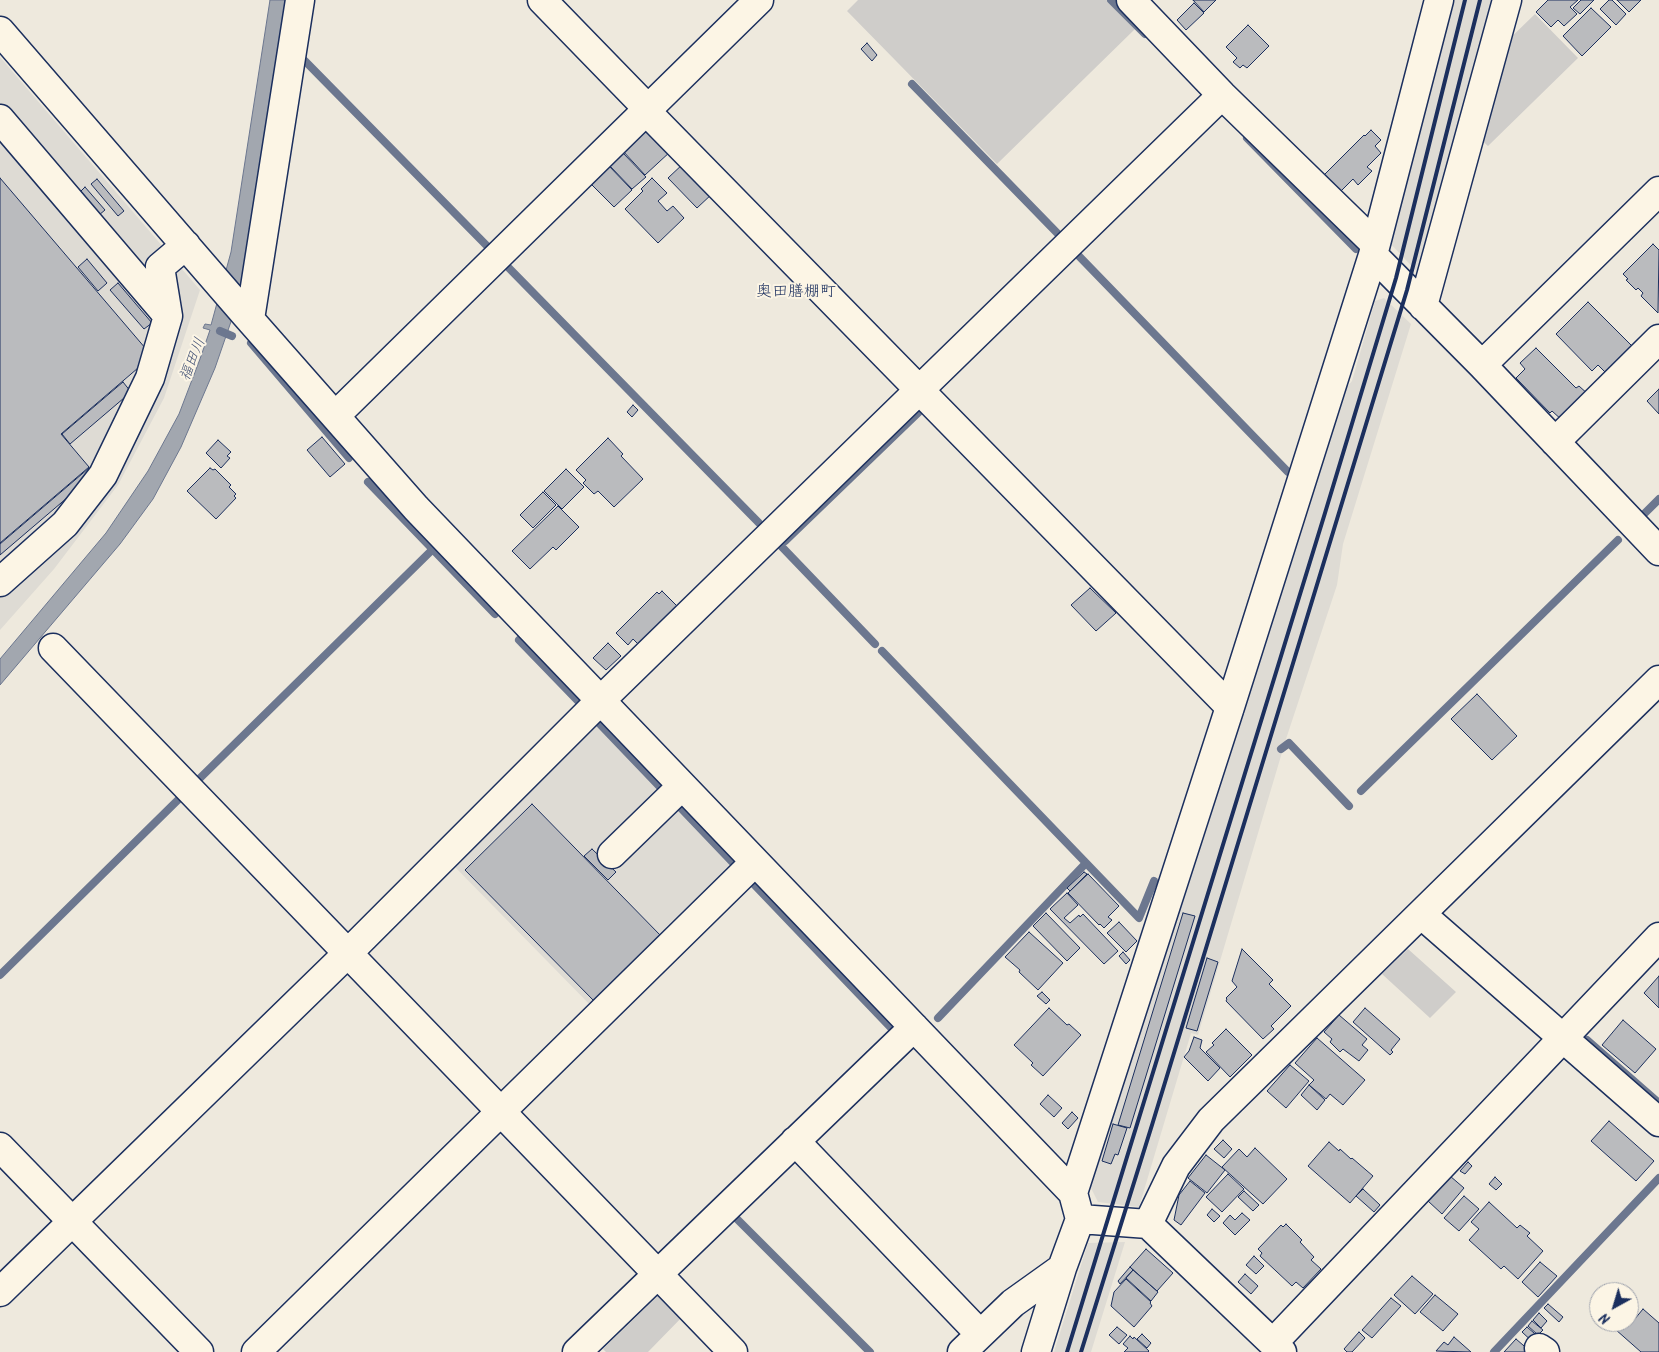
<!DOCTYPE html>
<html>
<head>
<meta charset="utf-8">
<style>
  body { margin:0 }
  #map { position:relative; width:1659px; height:1352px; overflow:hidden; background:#eee9dd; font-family:Kalam,sans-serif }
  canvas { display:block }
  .north { position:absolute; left:1589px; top:1282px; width:50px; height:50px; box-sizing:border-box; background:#fcf5e5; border:1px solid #a2a6af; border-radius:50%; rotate:219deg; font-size:14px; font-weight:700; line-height:20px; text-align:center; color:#1b2f5e }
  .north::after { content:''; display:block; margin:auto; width:18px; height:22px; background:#1b2f5e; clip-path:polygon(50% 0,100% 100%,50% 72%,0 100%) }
</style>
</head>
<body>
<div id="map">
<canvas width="1659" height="1352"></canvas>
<div class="north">N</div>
</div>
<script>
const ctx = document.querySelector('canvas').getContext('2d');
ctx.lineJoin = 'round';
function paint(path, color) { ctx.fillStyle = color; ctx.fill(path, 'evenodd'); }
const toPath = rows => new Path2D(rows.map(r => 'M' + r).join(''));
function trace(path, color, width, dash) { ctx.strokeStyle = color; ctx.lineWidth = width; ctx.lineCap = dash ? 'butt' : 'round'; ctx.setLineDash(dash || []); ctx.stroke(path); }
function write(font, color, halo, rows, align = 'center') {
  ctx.font = font + ' Kalam,"Klee One",sans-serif'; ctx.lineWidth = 4; ctx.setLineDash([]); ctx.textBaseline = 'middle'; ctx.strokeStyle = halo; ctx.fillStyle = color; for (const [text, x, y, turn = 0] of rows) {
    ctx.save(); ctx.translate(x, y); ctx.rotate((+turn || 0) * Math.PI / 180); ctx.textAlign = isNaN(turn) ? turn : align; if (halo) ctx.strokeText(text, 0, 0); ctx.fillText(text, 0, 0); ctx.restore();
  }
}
const built = toPath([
  [1449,0,1500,0,1422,277,1387,240],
  [0,57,200,290,164,398,118,485,54,569,0,630],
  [1384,298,1411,324,1343,544,1337,585,1286,739,1198,1035,1191,1033,1139,1207,1098,1202,1090,1186,1335,401,1352,381,1375,301],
  [595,724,738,872,596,1011,453,865],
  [1125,1242,1091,1352,1054,1352,1088,1243]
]);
const green = toPath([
  [858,0,1106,0,1135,29,997,164,847,11],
  [1535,14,1578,58,1488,146,1478,137,1499,49],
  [1408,949,1456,992,1430,1018,1382,974],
  [664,1290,686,1313,648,1352,606,1352,603,1349]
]);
const water = toPath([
  [270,0,288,0,248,258,235,310,215,368,181,447,153,499,120,544,0,685,0,659,106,533,148,471,179,414,200,359,210,330,203,328,205,324,211,325,231,252,270,0]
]);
const stream = toPath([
  [1111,0,1145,34],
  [305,61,490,249],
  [912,84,1062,238],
  [1247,138,1356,249],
  [1075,252,1288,472],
  [503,262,759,523],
  [220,331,232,336],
  [251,343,349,458],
  [368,482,495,614],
  [1645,513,1659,499],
  [785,541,926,405],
  [782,547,875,644],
  [519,640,578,701],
  [882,651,1139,918,1154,881],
  [596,720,661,788],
  [1281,749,1289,743,1349,806],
  [194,784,433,549],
  [1361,791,1618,540],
  [677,804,738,868],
  [747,877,896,1033],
  [0,975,184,794],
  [938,1018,1086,863],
  [1587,1040,1659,1103],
  [734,1216,870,1352],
  [1494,1352,1659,1178]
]);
const building = toPath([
  [1193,0,1216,0,1204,12,1193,0],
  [1548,0,1578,0,1570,7,1577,14,1564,26,1558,20,1551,27,1536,12,1548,0],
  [1581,0,1594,0,1580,14,1573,8,1581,0],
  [1609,0,1612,0,1626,14,1616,25,1600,9,1609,0],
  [1617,0,1641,0,1629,12,1617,0],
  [1194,3,1204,13,1186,30,1177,20,1194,3],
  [1591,8,1611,27,1582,56,1563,36,1591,8],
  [1248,25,1269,46,1247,68,1243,65,1240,68,1233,62,1237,58,1226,47,1248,25],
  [867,43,877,55,872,61,861,49,867,43],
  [643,130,655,134,671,151,645,175,622,150,643,130],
  [1371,130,1381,140,1375,146,1381,153,1367,167,1372,171,1358,185,1353,179,1340,192,1324,175,1364,135,1365,136,1371,130],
  [623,153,646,177,632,189,609,165,623,153],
  [684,163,713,193,697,208,668,178,684,163],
  [609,166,632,190,614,207,591,184,609,166],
  [0,178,152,356,61,434,89,467,0,543,0,178],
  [652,178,667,193,658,201,667,211,673,206,684,218,658,243,625,209,643,191,641,189,652,178],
  [97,179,124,211,118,216,91,184,97,179],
  [85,187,105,210,99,215,80,192,85,187],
  [1653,244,1659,250,1658,313,1641,296,1643,293,1638,288,1636,290,1626,280,1628,279,1623,274,1653,244],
  [87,259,107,283,98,291,78,267,87,259],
  [118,283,152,323,144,329,110,290,118,283],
  [1588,302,1633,347,1606,373,1598,365,1592,371,1556,334,1588,302],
  [1536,348,1576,388,1579,386,1589,395,1563,421,1552,411,1550,413,1516,378,1525,369,1520,363,1536,348],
  [123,382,131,392,70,444,62,434,123,382],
  [1659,389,1659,414,1647,401,1659,389],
  [633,405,638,410,632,417,627,412,633,405],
  [322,437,345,464,330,477,307,450,322,437],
  [608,438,623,454,621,456,643,479,614,507,598,491,594,494,583,483,586,480,576,470,608,438],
  [218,440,231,452,227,456,230,458,221,468,206,453,218,440],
  [89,468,95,474,0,555,0,544,89,468],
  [210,468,213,470,215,469,231,485,229,487,236,494,234,496,236,498,216,519,187,491,210,468],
  [566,469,584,487,562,509,544,491,566,469],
  [543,492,556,505,533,528,520,515,543,492],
  [558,506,579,527,556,550,553,547,530,569,512,551,558,506],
  [1090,588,1116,613,1096,631,1071,605,1090,588],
  [662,591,678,607,641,647,633,639,628,645,616,633,657,592,659,594,662,591],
  [608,643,621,656,606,670,593,658,608,643],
  [1477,694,1517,736,1492,760,1451,719,1477,694],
  [532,804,661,936,595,1002,465,870,532,804],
  [592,849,616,872,608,880,584,856,592,849],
  [1084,872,1087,874,1070,891,1067,888,1084,872],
  [1088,874,1119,906,1108,917,1112,920,1104,928,1100,924,1099,925,1068,893,1088,874],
  [1067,893,1078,905,1064,918,1070,923,1079,915,1080,917,1083,914,1118,951,1104,964,1050,909,1067,893],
  [1046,913,1080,948,1067,961,1033,926,1046,913],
  [1183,913,1195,916,1130,1128,1118,1125,1183,913],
  [1119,922,1137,941,1126,952,1107,933,1119,922],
  [1029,932,1063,963,1038,990,1019,972,1020,970,1005,957,1029,932],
  [1242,949,1273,980,1269,984,1291,1006,1271,1026,1274,1029,1263,1039,1226,1001,1227,999,1226,998,1237,987,1232,981,1242,949],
  [1123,952,1130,960,1126,964,1119,956,1123,952],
  [1207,958,1218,962,1197,1031,1186,1028,1207,958],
  [1659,976,1659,1008,1644,993,1659,976],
  [1042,992,1050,1000,1046,1004,1037,996,1042,992],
  [1049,1008,1067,1025,1069,1024,1081,1035,1043,1076,1031,1065,1033,1063,1014,1045,1049,1008],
  [1365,1008,1400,1039,1391,1050,1393,1052,1390,1055,1353,1022,1365,1008],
  [1339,1015,1367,1039,1362,1045,1368,1050,1359,1061,1343,1049,1340,1052,1330,1042,1332,1039,1324,1032,1339,1015],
  [1623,1020,1656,1049,1635,1073,1602,1045,1623,1020],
  [1226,1029,1252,1055,1230,1077,1206,1052,1214,1045,1212,1043,1226,1029],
  [1194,1037,1202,1040,1200,1048,1220,1068,1208,1081,1184,1057,1189,1051,1194,1037],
  [1317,1038,1365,1080,1343,1105,1330,1094,1326,1099,1309,1085,1314,1080,1295,1063,1317,1038],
  [1290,1065,1309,1081,1286,1108,1267,1091,1290,1065],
  [1309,1085,1325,1100,1317,1110,1301,1095,1309,1085],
  [1048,1095,1062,1108,1054,1117,1040,1104,1048,1095],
  [1072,1112,1078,1118,1068,1129,1062,1123,1072,1112],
  [1609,1121,1654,1161,1636,1181,1591,1141,1609,1121],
  [1113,1124,1127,1128,1118,1155,1115,1154,1111,1164,1102,1161,1113,1124],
  [1223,1140,1232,1149,1224,1158,1214,1149,1223,1140],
  [1329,1142,1339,1151,1340,1149,1351,1159,1352,1158,1373,1176,1350,1203,1308,1166,1329,1142],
  [1255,1148,1287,1179,1263,1204,1222,1167,1239,1149,1247,1157,1255,1148],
  [1206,1155,1225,1170,1207,1193,1188,1178,1206,1155],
  [1468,1162,1472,1166,1465,1174,1460,1171,1468,1162],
  [1228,1174,1244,1189,1222,1212,1206,1197,1228,1174],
  [1450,1176,1464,1188,1442,1214,1428,1201,1450,1176],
  [1495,1177,1502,1184,1496,1190,1489,1184,1495,1177],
  [1190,1181,1205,1193,1181,1225,1174,1220,1179,1195,1190,1181],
  [1363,1189,1380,1205,1374,1212,1356,1196,1363,1189],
  [1244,1191,1259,1205,1253,1211,1238,1197,1244,1191],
  [1464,1196,1479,1209,1459,1231,1444,1218,1464,1196],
  [1489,1202,1517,1228,1520,1225,1530,1233,1527,1236,1543,1251,1518,1279,1504,1266,1501,1269,1469,1240,1479,1229,1471,1222,1489,1202],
  [1212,1209,1220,1216,1214,1222,1207,1215,1212,1209],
  [1242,1213,1250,1220,1235,1235,1223,1223,1230,1215,1235,1220,1242,1213],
  [1286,1224,1302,1240,1300,1242,1314,1257,1311,1260,1321,1269,1303,1288,1296,1282,1292,1286,1260,1256,1262,1253,1258,1249,1281,1225,1283,1227,1286,1224],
  [1146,1249,1173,1273,1157,1291,1130,1267,1146,1249],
  [1254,1256,1264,1266,1256,1274,1246,1265,1254,1256],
  [1540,1262,1557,1276,1538,1297,1522,1282,1540,1262],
  [1130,1267,1133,1270,1120,1284,1118,1281,1130,1267],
  [1133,1270,1158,1292,1151,1301,1126,1278,1133,1270],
  [1245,1274,1258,1286,1251,1294,1238,1282,1245,1274],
  [1412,1276,1433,1294,1415,1314,1394,1295,1412,1276],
  [1126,1279,1151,1302,1150,1303,1152,1306,1134,1327,1111,1306,1114,1292,1126,1279],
  [1435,1295,1458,1314,1443,1331,1420,1312,1435,1295],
  [1391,1298,1401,1306,1372,1338,1362,1330,1391,1298],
  [1548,1304,1563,1317,1559,1322,1544,1308,1548,1304],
  [1643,1309,1659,1323,1659,1352,1641,1352,1607,1322,1629,1322,1629,1315,1634,1320,1643,1309],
  [1539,1313,1547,1321,1541,1328,1533,1320,1539,1313],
  [1532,1321,1543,1330,1538,1335,1528,1326,1532,1321],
  [1117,1327,1127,1335,1119,1344,1109,1335,1117,1327],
  [1527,1327,1541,1339,1535,1344,1522,1332,1527,1327],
  [1359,1332,1365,1338,1352,1352,1347,1352,1344,1349,1359,1332],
  [1142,1334,1151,1343,1147,1348,1137,1339,1142,1334],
  [1130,1336,1133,1339,1134,1337,1149,1351,1148,1352,1124,1352,1128,1348,1123,1344,1130,1336],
  [1454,1337,1471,1352,1436,1351,1444,1342,1448,1345,1454,1337],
  [1516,1339,1531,1352,1504,1352,1516,1339]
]);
const minor = toPath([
  [542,0,648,109],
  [1131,0,1222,95,1375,244],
  [0,31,245,314,416,508,1073,1193,1080,1219,1062,1268,1036,1352],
  [646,111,1230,707],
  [0,119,168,316],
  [1373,255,1482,365,1659,551],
  [1423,306,1507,0],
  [250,319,300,0],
  [1482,365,1659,191],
  [335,416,759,0],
  [1555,442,1659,339],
  [0,582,65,524,103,475,150,378,168,316,160,267,186,245],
  [53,648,733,1352],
  [612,854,682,786],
  [1421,914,1659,1122],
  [795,1141,980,1334],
  [0,1147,199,1352],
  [1073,1193,1230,707,1373,255,1439,0],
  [1080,1219,1148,1224,1282,1352],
  [1148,1224,1176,1166,1211,1120,1659,680],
  [0,1292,348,953,600,701,1222,95],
  [1273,1343,1659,937],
  [1539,1348,1545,1352],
  [256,1352,755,862],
  [577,1352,914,1027],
  [962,1352,1013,1303,1062,1268]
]);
const rail = toPath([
  [1067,1352,1325,513,1396,278,1465,0],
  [1081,1352,1152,1125,1407,290,1480,0]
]);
const waterNames = [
  ["福田川",194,360,-68]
];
const quarterNames = [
  ["奥田膳棚町",796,293]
];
paint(built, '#dedbd4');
paint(green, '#cfcdca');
paint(water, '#a2a7af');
trace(water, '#6c778f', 1);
trace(stream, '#6c778f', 8);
paint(building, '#babbbe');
trace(building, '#1b2f5e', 1);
trace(minor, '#1b2f5e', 31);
trace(minor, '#fcf5e5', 28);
trace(rail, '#1b2f5e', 4);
write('italic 15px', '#445376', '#fcf5e5', waterNames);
write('16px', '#1b2f5e', '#fcf5e5', quarterNames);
</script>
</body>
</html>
